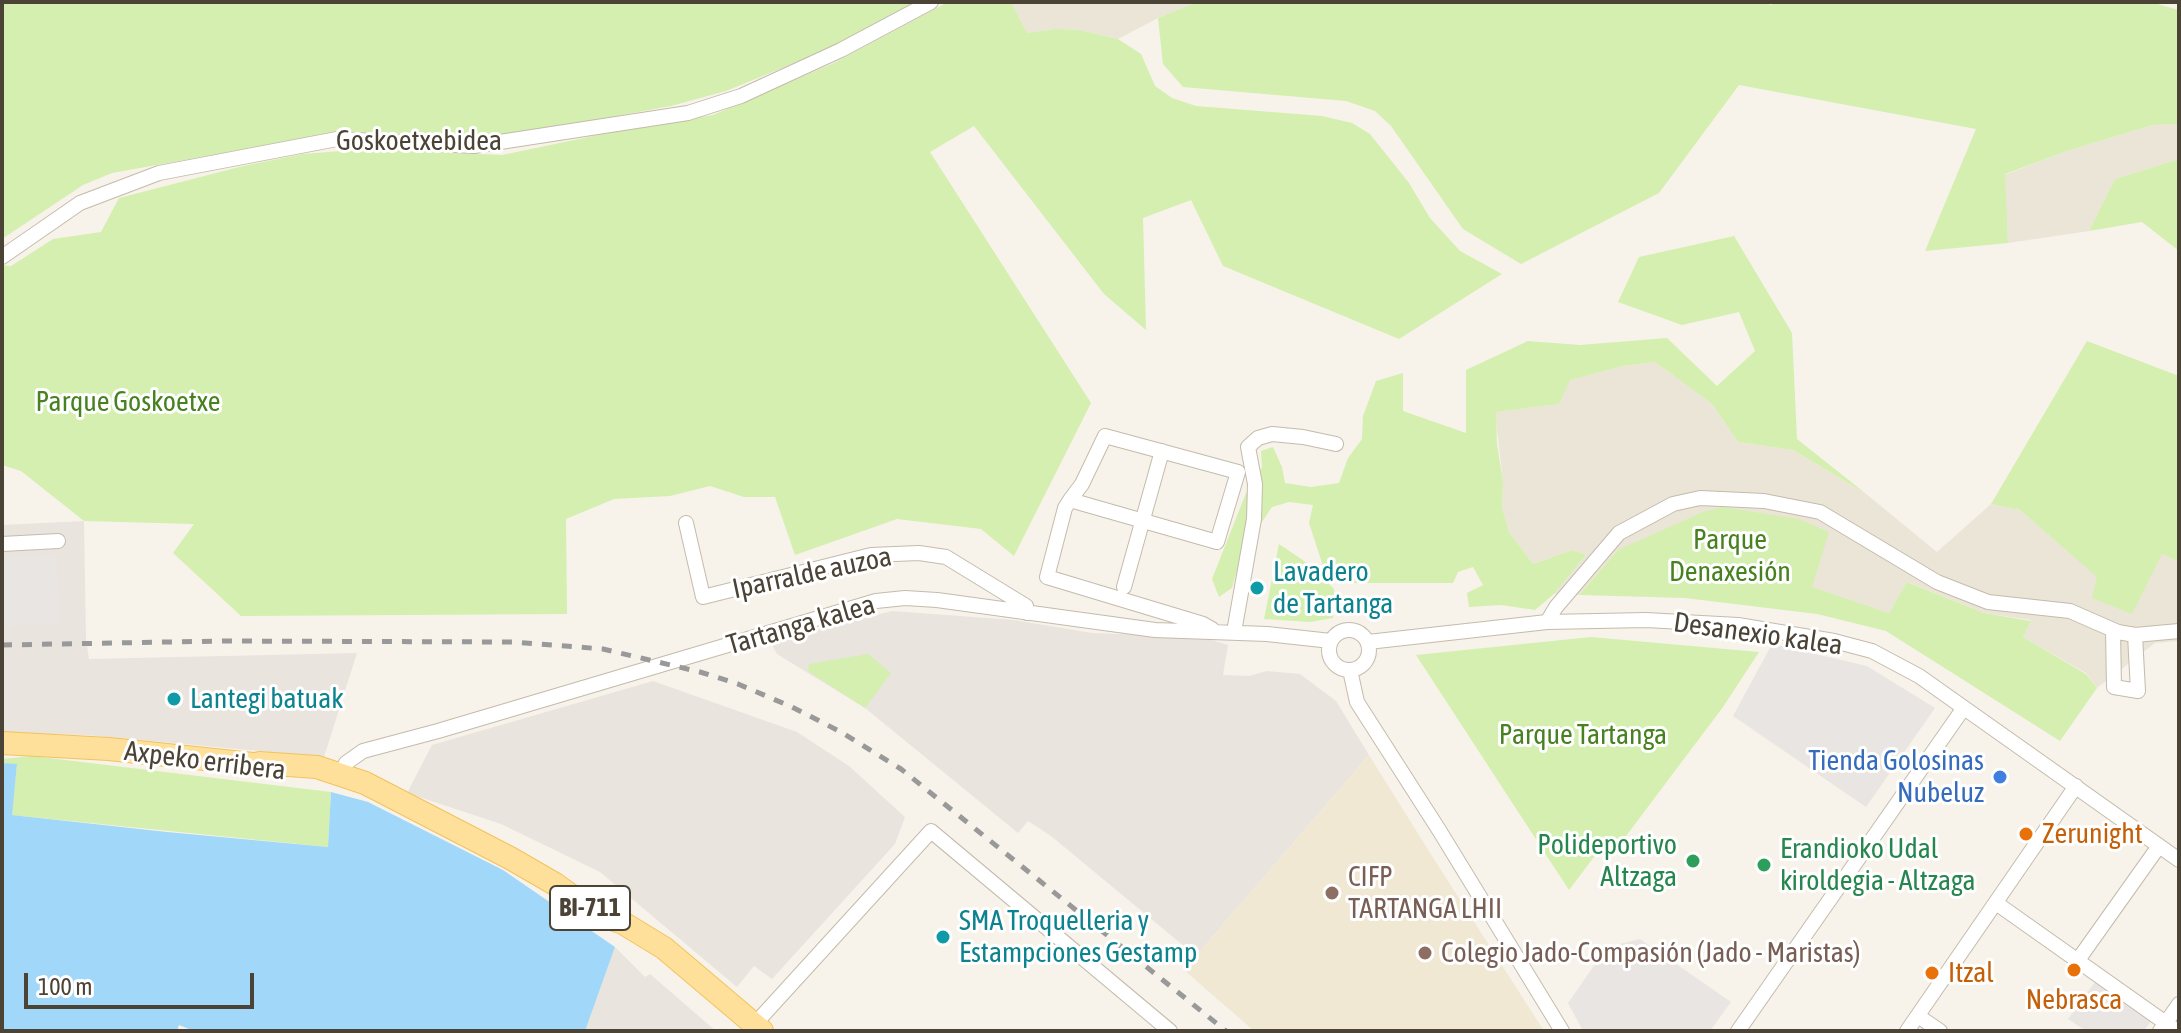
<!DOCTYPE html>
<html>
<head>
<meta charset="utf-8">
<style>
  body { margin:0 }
  #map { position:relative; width:2181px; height:1033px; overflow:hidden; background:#f7f3ea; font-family:"Asap Condensed",sans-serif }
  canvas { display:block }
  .frame { position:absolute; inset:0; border:4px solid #4c4337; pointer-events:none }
  .scale { position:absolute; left:24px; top:973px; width:230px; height:36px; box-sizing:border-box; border:4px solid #4c4337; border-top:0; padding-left:10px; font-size:24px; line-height:28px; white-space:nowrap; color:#4c4337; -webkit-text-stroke:6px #fff; paint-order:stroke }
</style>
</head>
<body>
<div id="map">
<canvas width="2181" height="1033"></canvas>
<div class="frame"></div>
<div class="scale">100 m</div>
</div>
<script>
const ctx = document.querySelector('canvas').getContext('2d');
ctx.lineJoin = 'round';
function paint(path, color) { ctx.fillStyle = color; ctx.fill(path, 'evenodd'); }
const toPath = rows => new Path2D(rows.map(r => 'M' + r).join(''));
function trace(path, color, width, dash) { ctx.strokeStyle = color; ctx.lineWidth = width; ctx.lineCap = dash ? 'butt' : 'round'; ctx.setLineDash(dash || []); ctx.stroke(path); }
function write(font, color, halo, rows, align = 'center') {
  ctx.font = font + ' "Asap Condensed",sans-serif'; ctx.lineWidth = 6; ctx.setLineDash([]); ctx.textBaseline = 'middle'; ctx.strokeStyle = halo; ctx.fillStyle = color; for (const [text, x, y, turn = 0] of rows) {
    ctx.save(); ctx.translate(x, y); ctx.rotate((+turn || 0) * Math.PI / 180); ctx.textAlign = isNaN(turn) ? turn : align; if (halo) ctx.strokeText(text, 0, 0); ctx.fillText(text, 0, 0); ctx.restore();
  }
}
const residential = toPath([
  [1011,2,1197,2,1158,18,1118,39,1080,30,1055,29,1027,33],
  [2179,124,2179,159,2115,179,2089,231,2008,243,2004,175,2070,150,2153,125],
  [1655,362,1712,404,1738,442,1793,450,1865,493,1937,552,1991,504,2020,510,2098,577,2162,554,2179,562,2179,641,2155,643,2097,688,2086,673,2023,637,2031,620,1984,613,1908,582,1889,613,1811,587,1618,550,1579,595,1554,594,1586,555,1572,550,1533,564,1509,532,1502,507,1503,481,1495,412,1559,404,1569,380,1623,366]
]);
const industrial = toPath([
  [84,521,86,639,89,659,357,653,324,757,86,735,2,733,2,525],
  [892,611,1014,620,1092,633,1202,637,1228,645,1223,675,1249,676,1267,671,1300,674,1336,701,1369,755,1196,956,1051,836,1028,821,1018,833,865,708,777,654,770,642],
  [653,681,797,732,849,766,905,817,895,844,772,979,754,966,737,987,600,872,501,824,407,793,432,745],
  [615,947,645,977,650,974,716,1031,585,1031]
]);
const education = toPath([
  [1369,755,1432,856,1544,1031,1254,1031,1184,970]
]);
const green = toPath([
  [2,2,914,2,836,46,726,91,671,106,475,142,346,131,112,173,83,185,2,239],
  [948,2,1011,2,1027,33,1055,29,1080,30,1118,39,1141,54,1155,86,1172,98,1196,106,1322,116,1352,123,1370,134,1409,183,1430,218,1460,251,1502,274,1399,339,1223,266,1191,200,1143,218,1146,330,1104,294,974,126,930,152,1091,403,1014,556,981,529,897,519,795,555,775,497,744,497,710,486,670,496,614,499,566,519,567,614,241,616,173,553,194,524,84,521,21,471,2,465,2,265,11,266,53,239,101,232,119,198,243,166,303,154,365,149,502,155,627,129,713,115,834,63],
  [1197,2,1759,2,1772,5,1774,2,2150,2,2179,10,2179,124,2153,125,2070,150,2005,174,2008,243,1925,251,1976,129,1739,85,1659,193,1521,264,1463,229,1391,126,1375,111,1346,101,1183,87,1163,64,1158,18],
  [2179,159,2179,251,2142,222,2089,231,2115,179],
  [1734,236,1792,333,1797,439,1865,493,1793,450,1738,442,1712,404,1655,362,1623,366,1570,380,1559,404,1496,412,1497,444,1503,481,1502,507,1509,532,1533,564,1572,550,1586,555,1554,594,1535,610,1501,605,1469,607,1467,593,1483,585,1473,567,1458,572,1453,583,1338,583,1324,569,1309,523,1313,505,1289,502,1272,507,1242,552,1232,588,1219,597,1212,579,1246,493,1262,467,1261,451,1273,447,1282,467,1285,483,1311,487,1339,483,1348,458,1362,439,1363,416,1376,381,1403,373,1403,411,1466,433,1466,370,1528,341,1580,345,1667,338,1717,386,1755,351,1739,312,1682,325,1618,302,1639,257],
  [2087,341,2179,376,2179,562,2162,554,2132,614,2092,598,2097,577,2020,510,1991,504],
  [1722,507,1799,519,1829,532,1812,587,1889,613,1907,582,1984,613,2031,621,2023,637,2086,674,2097,688,2060,741,1886,631,1817,614,1685,598,1579,595,1618,550,1703,512],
  [1279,544,1310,565,1334,589,1333,618,1310,622,1264,619],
  [1591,637,1759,652,1723,707,1617,848,1606,841,1569,890,1416,655],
  [868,654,891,673,865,708,808,671,809,664],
  [32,756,331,792,328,847,11,815,17,765,2,763,2,759]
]);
const parking = toPath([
  [56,554,61,623,2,627,2,557],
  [1772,644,1867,666,1935,708,1866,807,1733,716],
  [1640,939,1731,1002,1710,1031,1583,1031,1568,1003,1607,947],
  [2095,982,2152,1020,2144,1031,2086,1031,2068,1019]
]);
const water = toPath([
  [2,763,17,764,12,815,167,832,328,847,331,792,368,802,503,870,615,947,585,1031,194,1031,179,1025,177,1031,2,1031]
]);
const minor = toPath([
  [2,257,80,203,159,173,337,139,474,146,688,113,741,96,841,50,931,2],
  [1070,500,1217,542,1238,472,1105,436,1082,484,1070,500,1065,508,1047,577,1203,624,1212,629],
  [686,523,703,597,871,555,919,553,946,557,1026,606,1027,613],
  [2,544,58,541],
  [1124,587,1162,451],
  [1547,622,1556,607,1619,533,1673,504,1700,498,1764,501,1820,512,1937,582,1988,602,2070,611,2118,632,2135,635,2179,631],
  '1329 650a20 20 0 1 1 40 0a20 20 0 1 1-40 0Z',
  [2113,630,2114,687,2138,691,2135,635],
  [1234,632,1254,519,1255,484,1248,447,1258,438,1272,434,1303,437,1336,444],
  [1368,642,1547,622,1646,620,1738,625,1834,641,1872,651,1919,676,2179,860],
  [1350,670,1357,702,1439,830,1562,1031],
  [340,774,346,763,363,751,438,731,876,601,905,598,937,600,1155,630,1267,634,1331,641],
  [1996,903,2177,1031],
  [2078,960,2159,846],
  [1918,1016,1940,1031],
  [754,1025,931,831,1170,1031],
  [1738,1031,1963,709],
  [1907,1031,2076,786],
  [2160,1031,2179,1004]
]);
const primary = toPath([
  [2,743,109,749,272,766],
  [259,763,317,767,365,783,510,858,555,884,597,914,623,923,664,948,762,1031]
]);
const rail = toPath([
  [2,645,224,641,513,642,603,649,700,672,738,684,792,707,841,732,901,769,1226,1031]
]);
const markers = [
  [1257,588,8,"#0f9aa8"],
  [174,699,8,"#0f9aa8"],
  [2000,777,8,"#3f7fe0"],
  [2026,834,8,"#e8710a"],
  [1693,861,8,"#2e9e5b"],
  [1764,865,8,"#2e9e5b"],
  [1332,893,8,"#8d6e63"],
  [943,937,8,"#0f9aa8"],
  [1425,953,8,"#8d6e63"],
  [2074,970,8,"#e8710a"],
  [1932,973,8,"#e8710a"]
];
const shields = [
  [590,908,80]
];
const shieldNames = [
  ["BI-711",590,908]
];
const streetNames = [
  ["Goskoetxebidea",419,141],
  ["Iparralde auzoa",812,573,-12],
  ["Tartanga kalea",801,625,-16],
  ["Desanexio kalea",1758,634,8],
  ["Axpeko erribera",205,761,7]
];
const parkNames = [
  ["Parque Goskoetxe",128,402],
  ["Parque",1730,540],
  ["Denaxesión",1730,572],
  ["Parque Tartanga",1583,735]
];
const cultureNames = [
  ["Lavadero",1273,572],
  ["de Tartanga",1273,604],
  ["Lantegi batuak",190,699],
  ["SMA Troquelleria y",959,921],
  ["Estampciones Gestamp",959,953]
];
const shopNames = [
  ["Tienda Golosinas",1984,761],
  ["Nubeluz",1984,793]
];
const foodNames = [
  ["Zerunight",2042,834],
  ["Itzal",1948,973],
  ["Nebrasca",2074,1000,"center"]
];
const leisureNames = [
  ["Polideportivo",1677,845],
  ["Altzaga",1677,877],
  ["Erandioko Udal",1780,849,"left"],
  ["kiroldegia - Altzaga",1780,881,"left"]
];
const educationNames = [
  ["CIFP",1348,877],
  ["TARTANGA LHII",1348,909],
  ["Colegio Jado-Compasión (Jado - Maristas)",1441,953]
];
paint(residential, '#ebe5d8');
paint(industrial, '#e9e4de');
paint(education, '#f1e8d3');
paint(green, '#d4efaf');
paint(parking, '#e8e5e2');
paint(water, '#a1d7f9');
trace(minor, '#c4bbab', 16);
trace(primary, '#f2c25d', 24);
trace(minor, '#fff', 14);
trace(primary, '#ffe09b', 22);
trace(rail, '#999', 5, [10, 10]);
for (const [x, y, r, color] of markers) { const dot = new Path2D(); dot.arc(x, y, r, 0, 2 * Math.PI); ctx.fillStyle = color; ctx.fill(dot); trace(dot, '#fff', 3); }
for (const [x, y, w] of shields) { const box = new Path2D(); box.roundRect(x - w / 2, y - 22, w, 44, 6); ctx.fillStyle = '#fff'; ctx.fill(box); trace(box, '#4c4337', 2); }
write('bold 26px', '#4c4337', null, shieldNames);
write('28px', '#4c4337', '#fff', streetNames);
write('28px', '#478120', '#fff', parkNames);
write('28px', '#0d838f', '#fff', cultureNames, 'left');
write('28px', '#366cbe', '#fff', shopNames, 'right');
write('28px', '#c56008', '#fff', foodNames, 'left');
write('28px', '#27864d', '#fff', leisureNames, 'right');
write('28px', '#785e54', '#fff', educationNames, 'left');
</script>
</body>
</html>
